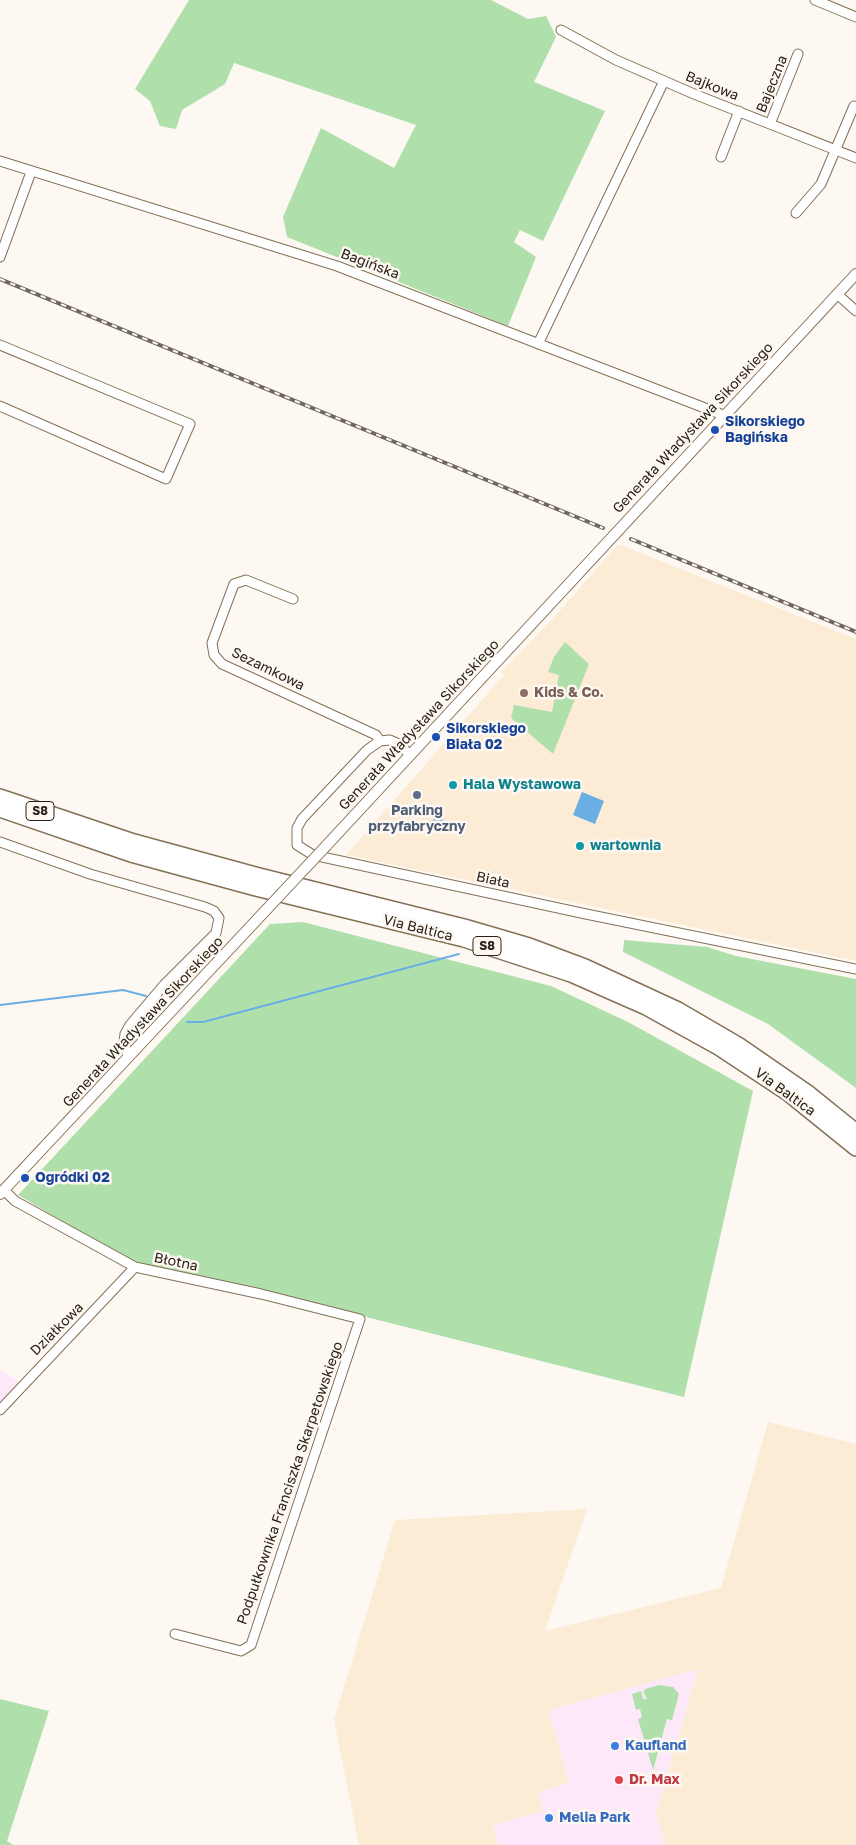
<!DOCTYPE html>
<html>
<head>
<meta charset="utf-8">
<style>
  body { margin:0 }
  canvas { display:block; background:#fdf8f2 }
</style>
</head>
<body>
<canvas width="856" height="1845"></canvas>
<script>
const ctx = document.querySelector('canvas').getContext('2d');
ctx.lineJoin = 'round';
function paint(path, color) { ctx.fillStyle = color; ctx.fill(path, 'evenodd'); }
const toPath = rows => new Path2D(rows.map(r => 'M' + r).join(''));
function trace(path, color, width, dash) { ctx.strokeStyle = color; ctx.lineWidth = width; ctx.lineCap = dash ? 'butt' : 'round'; ctx.setLineDash(dash || []); ctx.stroke(path); }
function write(font, color, halo, rows, align = 'center') {
  ctx.font = font + ' "Golos Text",sans-serif'; ctx.lineWidth = 5; ctx.setLineDash([]); ctx.textBaseline = 'middle'; ctx.strokeStyle = halo; ctx.fillStyle = color; for (const [text, x, y, turn = 0] of rows) {
    ctx.save(); ctx.translate(x, y); ctx.rotate((+turn || 0) * Math.PI / 180); ctx.textAlign = isNaN(turn) ? turn : align; if (halo) ctx.strokeText(text, 0, 0); ctx.fillText(text, 0, 0); ctx.restore();
  }
}
const commercial = toPath([
  [0,1370,19,1382,0,1405],
  [698,1668,656,1814,666,1845,498,1845,493,1825,543,1811,538,1792,569,1783,549,1710]
]);
const built = toPath([
  [618,544,856,639,856,961,346,855,504,675,501,672,550,622],
  [768,1422,856,1444,856,1845,666,1845,656,1814,698,1669,549,1710,569,1783,538,1792,543,1811,493,1825,498,1845,359,1845,334,1720,395,1520,587,1509,545,1631,721,1588]
]);
const green = toPath([
  [189,0,491,0,528,19,546,16,556,37,534,82,605,111,543,241,520,230,514,242,536,257,508,326,287,237,283,217,321,128,394,168,416,125,234,63,225,84,182,110,176,129,160,126,150,101,135,89],
  [565,642,589,664,553,754,511,718,514,705,552,712,559,675,548,672,554,657],
  [303,922,551,986,628,1022,753,1091,684,1397,243,1286,135,1264,18,1195,270,924],
  [624,940,707,947,736,956,856,979,856,1088,768,1024,623,952],
  [659,1685,673,1687,679,1694,672,1720,667,1719,653,1770,638,1719,642,1717,640,1709,636,1710,632,1694,641,1691,643,1699,647,1699,642,1690,644,1692,645,1689],
  [0,1699,49,1711,7,1841,13,1845,0,1845]
]);
const water = toPath([
  [582,792,604,801,595,824,573,815],
  [440,816,444,821,439,826,431,832,427,831,425,824]
]);
const stream = toPath([
  [0,1005,123,990,146,996],
  [187,1022,203,1022,459,954]
]);
const minor = toPath([
  [815,0,856,17],
  [561,30,616,60,694,94,856,158],
  [770,124,798,54],
  [721,157,739,111],
  [0,161,337,266,723,415],
  [796,213,821,184,854,106],
  [0,257,31,172],
  [837,294,856,311],
  [538,344,664,81],
  [0,345,190,424,166,479,0,406],
  [293,599,246,580,234,584,212,643,214,655,222,664,376,735,380,741],
  [410,755,399,744,390,740,380,741,367,750,302,819,297,828,297,845,313,855,586,914,856,969],
  [0,842,90,874,205,907,214,911,219,918,216,933,164,985,130,1025,125,1034,124,1042,128,1057],
  [4,1190,15,1201,135,1267,261,1294,360,1319,251,1645,241,1651,175,1634],
  [0,1410,135,1267]
]);
const tertiary = toPath([
  [326,846,856,274],
  [0,1194,266,910]
]);
const motorway = toPath([
  [0,797,134,842,259,876,464,927,529,946,585,967,678,1010,738,1045,809,1094,856,1132],
  [0,809,131,854,256,888,464,939,571,974,646,1007,720,1048,788,1093,856,1148]
]);
const rail = toPath([
  [0,279,603,528],
  [631,539,856,632]
]);
const tertiaryBridge = toPath([
  [266,910,326,846]
]);
const markers = [
  [715,430,5,"#1a4fb4"],
  [524,693,5,"#8d6e63"],
  [436,737,5,"#1a4fb4"],
  [453,785,5,"#0f9aa8"],
  [417,795,5,"#5c6f8a"],
  [580,846,5,"#0f9aa8"],
  [25,1178,5,"#1a4fb4"],
  [615,1746,5,"#3f7fe0"],
  [619,1780,5,"#e0444e"],
  [549,1818,5,"#3f7fe0"]
];
const shields = [
  [40,811,28],
  [487,946,28]
];
const shieldNames = [
  ["S8",40,811],
  ["S8",487,946]
];
const streetNames = [
  ["Bajeczna",772,84,-68],
  ["Bajkowa",712,86,22],
  ["Bagińska",370,264,21],
  ["Generała Władysława Sikorskiego",693,428,-47],
  ["Sezamkowa",268,669,26],
  ["Generała Władysława Sikorskiego",419,725,-47],
  ["Biała",493,880,12],
  ["Via Baltica",418,928,14],
  ["Generała Władysława Sikorskiego",143,1022,-47],
  ["Via Baltica",785,1092,36],
  ["Błotna",176,1262,12],
  ["Działkowa",57,1329,-45],
  ["Podpułkownika Franciszka Skarpetowskiego",290,1483,-71]
];
const transitNames = [
  ["Sikorskiego",725,422],
  ["Bagińska",725,438],
  ["Sikorskiego",446,729],
  ["Biała 02",446,745],
  ["Ogródki 02",35,1178]
];
const educationNames = [
  ["Kids & Co.",534,693]
];
const cultureNames = [
  ["Hala Wystawowa",463,785],
  ["wartownia",590,846]
];
const serviceNames = [
  ["Parking",417,811],
  ["przyfabryczny",417,827]
];
const shopNames = [
  ["Kaufland",625,1746],
  ["Melia Park",559,1818]
];
const healthNames = [
  ["Dr. Max",629,1780]
];
paint(commercial, '#fce8f9');
paint(built, '#fcecd6');
paint(green, '#afe0ab');
paint(water, '#6aaee5');
trace(stream, '#6aaee5', 2);
trace(minor, '#847055', 11);
trace(tertiary, '#847055', 12);
trace(motorway, '#847055', 18);
trace(minor, '#fff', 9);
trace(tertiary, '#fff', 10);
trace(motorway, '#fff', 15);
trace(rail, '#6e675d', 4);
trace(rail, '#fdf8f2', 2, [5.5]);
trace(tertiaryBridge, '#847055', 12, []);
trace(tertiaryBridge, '#fff', 10);
for (const [x, y, r, color] of markers) { const dot = new Path2D(); dot.arc(x, y, r, 0, 2 * Math.PI); ctx.fillStyle = color; ctx.fill(dot); trace(dot, '#fdf8f2', 2); }
for (const [x, y, w] of shields) { const box = new Path2D(); box.roundRect(x - w / 2, y - 9.5, w, 19, 4); ctx.fillStyle = '#fdf8f2'; ctx.fill(box); trace(box, '#2a2116', 1); }
write('bold 12px', '#2a2116', null, shieldNames);
write('14px', '#2a2116', '#fdf8f2', streetNames);
write('bold 14px', '#164399', '#fdf8f2', transitNames, 'left');
write('bold 14px', '#785e54', '#fdf8f2', educationNames, 'left');
write('bold 14px', '#0d838f', '#fdf8f2', cultureNames, 'left');
write('bold 14px', '#4e5e75', '#fdf8f2', serviceNames);
write('bold 14px', '#366cbe', '#fdf8f2', shopNames, 'left');
write('bold 14px', '#be3a42', '#fdf8f2', healthNames, 'left');
</script>
</body>
</html>
